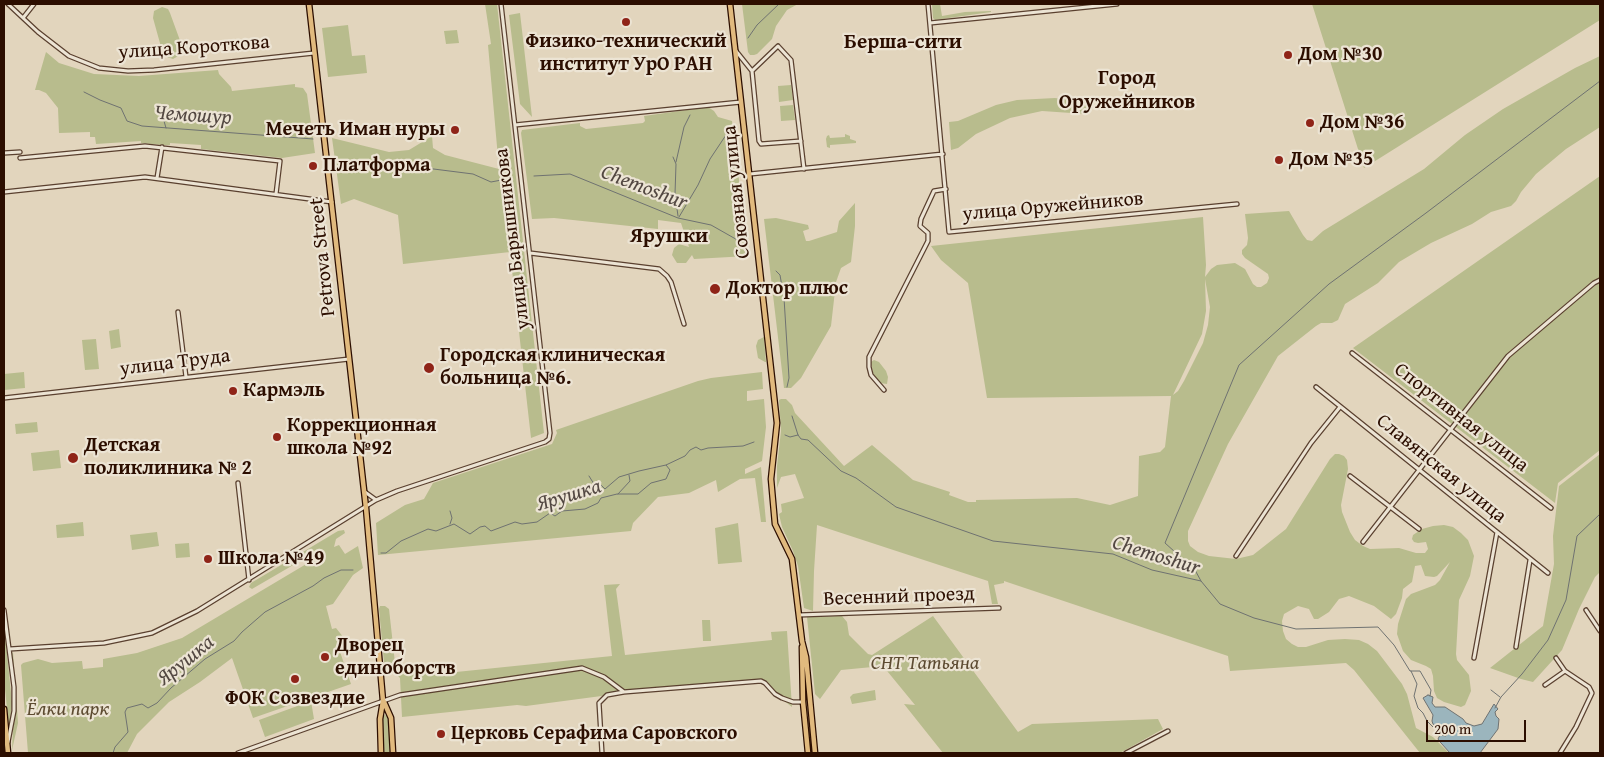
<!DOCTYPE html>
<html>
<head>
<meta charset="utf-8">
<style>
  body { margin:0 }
  #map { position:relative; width:1604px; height:757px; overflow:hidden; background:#e2d5bd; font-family:"Gentium Book Plus",serif }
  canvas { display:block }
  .frame { position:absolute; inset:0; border:5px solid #2c0e00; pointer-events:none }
  .scale { position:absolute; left:1426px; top:720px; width:100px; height:22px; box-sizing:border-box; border:2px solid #2c0e00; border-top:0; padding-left:6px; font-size:15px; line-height:18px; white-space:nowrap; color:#2c0e00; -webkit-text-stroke:4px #ece4d4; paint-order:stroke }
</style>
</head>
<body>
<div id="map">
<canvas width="1604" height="757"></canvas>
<div class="frame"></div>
<div class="scale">200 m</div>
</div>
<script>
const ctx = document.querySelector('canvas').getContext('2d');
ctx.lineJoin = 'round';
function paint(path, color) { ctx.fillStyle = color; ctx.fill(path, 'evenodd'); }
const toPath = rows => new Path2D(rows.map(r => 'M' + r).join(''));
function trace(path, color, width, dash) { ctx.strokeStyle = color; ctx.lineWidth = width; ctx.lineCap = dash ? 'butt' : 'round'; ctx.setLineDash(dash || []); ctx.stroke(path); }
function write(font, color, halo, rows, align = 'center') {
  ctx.font = font + ' "Gentium Book Plus",serif'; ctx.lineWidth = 4.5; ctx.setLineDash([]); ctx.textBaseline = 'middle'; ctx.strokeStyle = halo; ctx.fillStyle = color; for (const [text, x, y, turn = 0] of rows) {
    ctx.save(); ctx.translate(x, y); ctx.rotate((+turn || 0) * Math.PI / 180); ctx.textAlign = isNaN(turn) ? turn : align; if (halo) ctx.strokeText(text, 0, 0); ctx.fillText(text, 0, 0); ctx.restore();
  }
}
const green = toPath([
  [485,4,497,4,544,433,531,438,510,252,403,264,398,215,354,199,341,204,332,138,389,152,409,150,432,136,433,148,445,155,499,169,488,45,491,44],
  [742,4,798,4,787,10,776,26,772,39,757,54,754,55,750,55,748,52],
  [932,4,940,4,942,16,965,12,991,11,991,12,935,20,933,18],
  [1312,4,1600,4,1600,20,1364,168],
  [162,7,168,9,170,13,182,46,180,55,173,59,167,57,163,54,153,18,154,11],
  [520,13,532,117,520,104,509,15],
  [348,25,352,56,365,55,367,73,328,77,322,28],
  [457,30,459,43,446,44,444,31],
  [46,52,59,63,94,74,139,76,218,70,219,74,231,87,232,91,295,84,295,87,303,88,307,94,315,153,282,158,201,149,201,145,170,143,170,145,163,145,141,143,141,141,96,144,95,137,90,137,90,132,59,133,58,108,46,93,39,90,35,90],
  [1600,56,1600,127,1566,149,1536,174,1521,192,1516,201,1511,206,1491,212,1472,224,1431,243,1399,262,1378,283,1345,304,1338,320,1332,323,1321,323,1316,326,1278,356,1228,444,1188,531,1188,541,1190,546,1198,552,1209,556,1236,559,1253,555,1286,529,1330,459,1335,454,1339,454,1344,456,1347,460,1348,469,1341,505,1342,512,1350,532,1355,540,1363,546,1370,549,1399,548,1416,553,1425,553,1428,549,1426,542,1418,543,1414,542,1412,539,1413,535,1422,529,1433,526,1444,525,1453,527,1461,533,1468,540,1474,556,1470,576,1459,600,1456,654,1457,660,1469,675,1471,691,1465,705,1461,707,1444,702,1437,698,1434,691,1433,676,1431,669,1426,666,1411,660,1403,651,1397,634,1398,624,1406,599,1411,594,1435,585,1440,580,1450,562,1437,576,1434,577,1425,576,1421,565,1415,566,1412,582,1403,589,1402,598,1396,614,1391,619,1374,606,1349,596,1339,599,1329,612,1318,619,1314,619,1309,609,1298,606,1284,614,1282,621,1283,631,1286,639,1292,644,1298,647,1306,647,1328,640,1345,639,1359,640,1368,644,1377,651,1402,684,1407,694,1416,728,1433,737,1449,753,1420,753,1354,670,1346,663,1230,671,1228,656,1004,581,1004,583,994,585,998,604,992,604,988,581,817,525,814,571,813,611,804,608,798,566,793,551,782,527,779,514,782,512,781,504,804,498,795,474,781,477,777,488,777,466,781,431,779,400,781,399,786,399,792,405,795,413,844,466,872,445,913,480,950,492,949,495,968,502,976,502,976,500,1077,498,1110,505,1138,496,1139,456,1160,452,1165,447,1171,396,987,398,968,283,941,260,931,246,1203,217,1206,265,1205,277,1211,269,1217,265,1235,263,1245,269,1253,284,1257,287,1261,287,1267,283,1269,278,1268,274,1245,258,1242,254,1242,250,1247,245,1248,238,1245,214,1289,211,1303,235,1307,240,1312,241,1323,231,1424,169,1465,135,1503,109,1575,68],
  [1205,279,1210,307,1208,325,1203,343,1184,381,1178,391,1173,395,1202,334,1206,311],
  [791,85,793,100,779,102,778,86],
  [1055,98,1087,102,1090,104,1090,111,1088,114,1086,114,1042,111,1010,118,976,134,958,148,951,150,949,122,958,121,996,105,1017,100],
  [793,105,795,120,781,121,780,106],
  [708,107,714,111,718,117,732,121,748,256,694,259,692,255,686,263,677,263,672,255,674,248,679,244,689,247,681,223,658,220,658,229,554,218,532,219,521,133,522,130,580,123,580,126,586,129,643,123,645,121,644,116],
  [845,134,850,136,850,139,856,141,856,143,830,145,830,148,827,147,826,139,827,136,829,135,830,138,845,137],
  [1600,176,1600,450,1558,483,1555,503,1353,348],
  [855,203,855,226,851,262,841,268,836,282,831,326,801,378,791,388,784,388,764,219,776,218,808,225,809,229,803,231,806,241,809,241,837,232,839,221],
  [119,329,121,347,111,349,109,331],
  [764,337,766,362,765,362,758,358,756,346,758,340],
  [96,339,99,369,85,370,82,340],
  [874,360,879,362,886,371,888,377,887,384,880,383,874,377,871,362],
  [24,372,25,388,4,390,4,374],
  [762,372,763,389,747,391,747,401,764,399,766,427,762,461,745,469,745,474,761,467,766,522,761,522,755,478,740,479,718,492,716,480,689,493,658,497,633,523,631,531,378,555,376,523,405,505,424,499,433,483,552,444,557,433,556,430,698,381,711,378],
  [37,422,38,432,16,434,15,424],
  [59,450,61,468,33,471,31,453],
  [1600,454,1600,572,1595,577,1579,609,1562,650,1533,682,1521,679,1490,668,1543,626,1554,564,1553,536,1559,486],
  [83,522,84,536,57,538,56,525],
  [738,523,742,562,718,564,715,528],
  [344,530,345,533,336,539,334,547,339,545,345,554,358,546,363,568,353,575,333,604,326,606,332,629,336,628,344,638,347,649,340,651,336,640,351,684,253,718,232,658,200,682,169,702,137,734,127,753,28,753,21,665,23,663,38,659,52,663,82,661,83,669,103,667,103,659,137,653,182,638,313,560,312,558,307,557,252,589,249,587,251,583,338,531],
  [157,532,159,546,132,550,130,535],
  [189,543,190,557,176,558,175,544],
  [620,584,616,589,625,655,772,640,771,632,787,631,792,707,761,683,609,695,526,706,517,705,402,717,400,678,384,662,379,609,380,606,385,606,389,609,395,663,405,673,427,672,427,675,612,656,604,585],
  [842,616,847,622,849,635,868,654,872,655,933,616,1018,732,1032,724,1158,719,1163,729,1120,753,943,753,904,704,915,705,883,666,841,670,820,699,815,694,807,617],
  [702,620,710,620,711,641,703,641],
  [4,624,12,703,9,729,4,679],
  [13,652,18,723,12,750,13,729,16,712,12,654],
  [875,690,876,700,852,704,850,697,853,694],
  [311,701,314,719,265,737,259,720],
  [385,715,388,716,390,753,384,753,382,716]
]);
const water = toPath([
  [1428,695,1433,697,1432,703,1435,707,1445,707,1463,719,1466,723,1474,726,1482,724,1494,704,1498,709,1495,712,1496,716,1499,719,1498,729,1480,753,1450,753,1441,743,1438,739,1440,735,1446,736,1447,734,1433,724,1432,721,1433,715,1423,698,1428,695]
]);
const stream = toPath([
  [748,38,757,25,779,4],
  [84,92,100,100,121,108,127,121,142,126,313,139],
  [164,121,166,128],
  [673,157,676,164,675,194,678,216],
  [676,162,684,127,690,115],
  [402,165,473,174,491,182,512,178],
  [534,176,570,174,678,218,711,225,741,242],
  [679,217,698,185,710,159,726,135],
  [776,271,780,275,784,298,789,378,787,387],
  [792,416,798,435,801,439,808,440,841,471,856,478,896,507,993,541,1113,554,1152,570,1201,581,1220,604,1254,618,1296,629,1378,627,1394,645,1410,671,1420,671,1431,690,1430,696],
  [785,435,790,437,798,435],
  [589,476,594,484,599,483,605,489,619,477,639,471,666,465],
  [618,494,630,481,629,475],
  [450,524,452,518,450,511],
  [381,553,386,553,401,541,428,529,436,531,454,524,470,534,480,527,485,526,491,531,515,522,522,524,537,522,550,513,555,516,562,511,585,509,598,503,601,498,617,494,638,494,651,483,666,479,670,470,666,465,685,456,690,450,696,447,701,450,708,448,743,446,754,442],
  [1201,581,1195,570,1165,543,1239,365,1329,284,1426,213,1600,81],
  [1411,671,1417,684,1414,696,1418,708,1423,713,1427,721,1434,728,1446,733],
  [1491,690,1500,697],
  [1495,708,1501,697,1522,674,1548,640,1566,600,1577,536,1600,514],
  [113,753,115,747,128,732,125,712,127,708,142,704,148,708,157,703,171,688,205,659,234,641,242,632,265,612,313,586,324,578,341,570,353,570]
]);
const minor = toPath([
  [8,4,38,32,69,56,99,68,128,71,154,70,314,53],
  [928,4,949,232,1237,204],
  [23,18,34,4],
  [930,23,1117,4],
  [736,51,752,71,759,141,761,144,801,141],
  [752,71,778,46,791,60,804,169],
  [515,125,741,102],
  [4,153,20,152],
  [20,158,145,146,280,161,276,194],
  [750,174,943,154],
  [157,178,162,147],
  [4,192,145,177,332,202],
  [530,253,659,269,667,276,671,282,684,324],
  [178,312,186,377],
  [1352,353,1551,508],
  [1316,387,1548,573],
  [884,390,871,375,869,367,869,357,928,241,928,233,920,226,921,219,934,191,946,189],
  [4,398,349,359],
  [1350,476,1419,529],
  [238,483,249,580],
  [365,492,376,500],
  [1363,542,1508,356,1594,283,1600,280],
  [1236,556,1311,443,1340,407],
  [4,610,14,687,14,711,8,742],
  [1586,610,1600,631],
  [799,615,999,608],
  [1516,647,1530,560],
  [10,649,104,643,152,633,197,611,376,500,397,491,545,442,549,439,550,433,501,4],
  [1474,658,1497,532],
  [1556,658,1565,671,1589,687,1592,693,1576,727,1560,753],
  [1545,685,1565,671],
  [238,753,400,695,582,668,604,677,624,692,761,681,765,683,775,694,782,698,793,702,803,702],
  [602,753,599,703,607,695,624,692],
  [1126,753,1168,731]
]);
const major = toPath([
  [309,4,366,508,383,701,380,719,381,753],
  [730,4,777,423,771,479,775,524,792,559,802,641,806,657,815,753],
  [802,647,803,702,808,753],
  [384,702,391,718,393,753],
  [4,709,8,753]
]);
const markers = [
  [626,22,5,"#8f2418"],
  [1288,55,5,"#8f2418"],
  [1310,123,5,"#8f2418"],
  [455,130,5,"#8f2418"],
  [1279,160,5,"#8f2418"],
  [313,166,5,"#8f2418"],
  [715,289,6,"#8f2418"],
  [429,368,6,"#8f2418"],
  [233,391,5,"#8f2418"],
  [277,437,5,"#8f2418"],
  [73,458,6,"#8f2418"],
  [208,559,5,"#8f2418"],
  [325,657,5,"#8f2418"],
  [295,679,5,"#8f2418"],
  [441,734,5,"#8f2418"]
];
const poiNames = [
  ["Физико-технический",626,42,"center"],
  ["институт УрО РАН",626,65,"center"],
  ["Дом №30",1298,55],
  ["Дом №36",1320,123],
  ["Мечеть Иман нуры",445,130,"right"],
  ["Дом №35",1289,160],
  ["Платформа",323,166],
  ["Доктор плюс",726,289],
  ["Городская клиническая",440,356],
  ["больница №6.",440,379],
  ["Кармэль",243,391],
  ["Коррекционная",287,426],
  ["школа №92",287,449],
  ["Детская",84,446],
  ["поликлиника № 2",84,469],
  ["Школа №49",218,559],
  ["Дворец",335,646],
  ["единоборств",335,669],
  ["ФОК Созвездие",295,699,"center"],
  ["Церковь Серафима Саровского",451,734]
];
const streetNames = [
  ["улица Короткова",194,48,-4],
  ["Союзная улица",737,192,-96],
  ["улица Оружейников",1053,207,-5],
  ["улица Барышникова",513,239,-97],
  ["Petrova Street",323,257,-96],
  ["улица Труда",175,363,-7],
  ["Спортивная улица",1461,418,38],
  ["Славянская улица",1441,469,39],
  ["Весенний проезд",899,597,-2]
];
const parkNames = [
  ["СНТ Татьяна",925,664],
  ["Ёлки парк",68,710]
];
const neighbourhoodNames = [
  ["Берша-сити",903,43],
  ["Город",1127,79],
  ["Оружейников",1127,103],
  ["Ярушки",669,237]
];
const waterNames = [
  ["Чемошур",193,116,4],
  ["Chemoshur",644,188,21],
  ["Ярушка",569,496,-17],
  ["Chemoshur",1156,556,17],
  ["Ярушка",186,661,-39]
];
paint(green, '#b8bc8d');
paint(water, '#9bb5bd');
trace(water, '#6f7271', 1);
trace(stream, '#6f7271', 1);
trace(minor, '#5a402f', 5.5);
trace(major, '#2c0e00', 7);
trace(minor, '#ece4d4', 3);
trace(major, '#e1ba7e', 4.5);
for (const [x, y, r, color] of markers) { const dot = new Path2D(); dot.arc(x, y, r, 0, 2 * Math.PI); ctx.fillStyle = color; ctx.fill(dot); trace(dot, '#ece4d4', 2); }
write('bold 20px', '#2c0e00', '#ece4d4', poiNames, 'left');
write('20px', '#2c0e00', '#ece4d4', streetNames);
write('italic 20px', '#5d4b31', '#ece4d4', parkNames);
write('bold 21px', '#2c0e00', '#ece4d4', neighbourhoodNames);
write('italic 21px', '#534842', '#ece4d4', waterNames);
</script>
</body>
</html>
